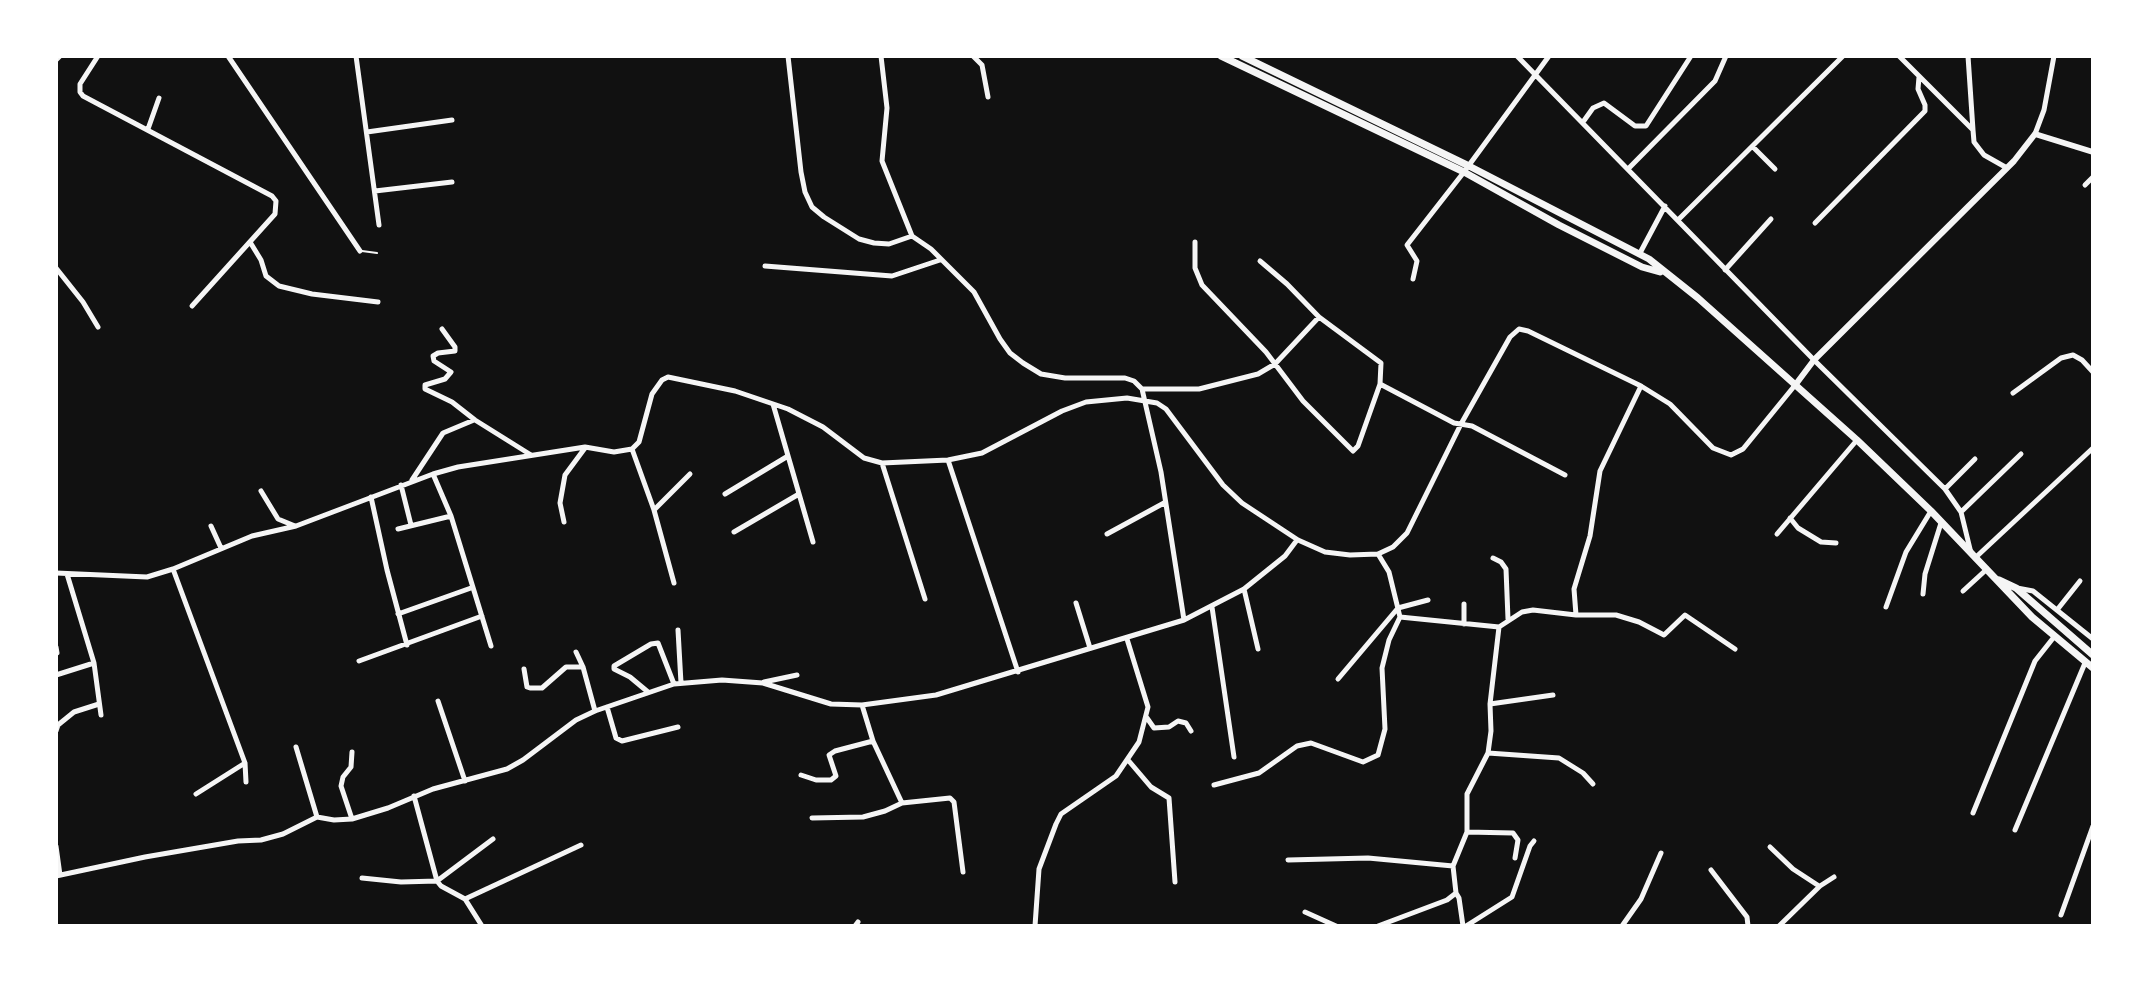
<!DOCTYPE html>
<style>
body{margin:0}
#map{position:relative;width:2149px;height:982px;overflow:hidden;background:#111;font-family:Raleway,sans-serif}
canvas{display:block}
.frame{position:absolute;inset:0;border:58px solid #fff;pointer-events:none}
</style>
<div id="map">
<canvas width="2149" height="982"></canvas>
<div class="frame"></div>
</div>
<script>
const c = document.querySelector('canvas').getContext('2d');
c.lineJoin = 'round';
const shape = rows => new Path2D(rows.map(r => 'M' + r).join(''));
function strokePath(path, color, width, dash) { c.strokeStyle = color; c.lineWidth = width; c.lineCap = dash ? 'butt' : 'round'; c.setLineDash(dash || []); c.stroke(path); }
const service = shape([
 [362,251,377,253]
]);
const minor = shape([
 [98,56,80,84,80,92,83,96,272,196,276,201,275,214,192,306],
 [228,56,360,251],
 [356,56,379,225],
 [788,56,801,172,805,192,812,207,824,217,859,239,874,243,889,244,912,236],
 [881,56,887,108,882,161,912,236,931,249,974,292,1000,339,1010,353,1023,363,1041,374,1065,378,1125,378,1134,381,1142,389,1199,389,1258,374,1275,364,1319,317],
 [973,56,982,65,988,97],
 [1517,56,1814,360,1945,489,1961,512,1971,553],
 [1899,56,1973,130,1974,142,1984,155,2007,168],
 [1968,56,1973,130],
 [56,60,60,56],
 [1583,122,1593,108,1604,103,1635,126,1646,126,1691,56],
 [148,129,159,98],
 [367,132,452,120],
 [2035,134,2044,110,2054,56],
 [1753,147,1775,169],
 [1628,169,1715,81,1726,56],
 [2085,185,2093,177],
 [375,191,452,182],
 [1678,220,1843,56],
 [1815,223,1925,111,1925,105,1918,89,1919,77],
 [250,242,261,260,266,276,279,286,312,294,378,302],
 [1195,242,1195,268,1202,285,1266,352,1303,401,1353,451,1358,446,1380,384,1381,363,1319,317,1287,284,1260,261],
 [1640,253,1665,206],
 [765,266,892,276,940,260],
 [56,268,83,302,98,327],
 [1725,270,1771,219],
 [1413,279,1417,261,1407,245,1464,172,1549,56],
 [442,329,455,347,455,351,438,353,433,356,434,361,451,372,445,379,425,385,425,389,452,402,475,420,531,455],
 [1380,384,1454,423,1472,426,1565,475],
 [1142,389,1161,472,1184,620],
 [2013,393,2061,358,2073,355,2082,360,2093,372],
 [773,404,813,542],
 [632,449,654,510,674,583],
 [948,460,1018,672],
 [882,463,925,599],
 [433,474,451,516,491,646],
 [412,480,443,433,474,420],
 [401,485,411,525],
 [1945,489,1975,459],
 [261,491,278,519,295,526],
 [725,494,788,456],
 [371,497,387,570,407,645],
 [654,510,690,474],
 [1961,512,2021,454],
 [1790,518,1798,528,1821,542,1836,543],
 [564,522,560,503,565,475,585,448],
 [211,526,221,548],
 [398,529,451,516],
 [734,532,799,494],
 [1107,534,1164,503],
 [1777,534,1857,440],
 [1493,558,1501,562,1506,569,1508,619],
 [1975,558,2093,448],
 [173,569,245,763,246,782],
 [56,573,147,577,173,569,252,536,296,526,433,474,458,467,585,447,614,452,632,449,639,442,652,394,662,380,668,377,735,391,788,409,823,427,864,458,882,463,948,460,982,453,1062,411,1086,402,1127,398,1157,403,1166,409,1223,485,1242,503,1298,540,1325,552,1350,555,1378,554,1393,547,1407,533,1461,424,1510,337,1519,329,1528,331,1641,386,1670,404,1713,448,1731,455,1743,449,1796,384],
 [67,574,94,663,101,715],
 [2017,588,2033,591,2093,639],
 [1244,589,1258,649],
 [1963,591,1987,569],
 [1923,594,1925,574,1941,523],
 [1076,603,1090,648],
 [1464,604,1464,624],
 [1212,607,1234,757],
 [1886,607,1906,552,1931,511],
 [2057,610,2080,581],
 [398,614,471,588],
 [1576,615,1574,589,1590,536,1600,471,1641,386],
 [1400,617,1499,627,1522,612,1533,610,1576,615,1616,615,1639,622,1664,635,1685,615,1735,649],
 [678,630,681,683],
 [56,647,57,653],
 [576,652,583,667,595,711],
 [359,661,482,616],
 [524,669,527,687,530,688,542,688,566,667,583,667],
 [56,675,94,663],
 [1338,679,1398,608,1428,600],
 [764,682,797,675],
 [648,692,630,677,614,669,614,666,651,644,658,643,674,684],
 [438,701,465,781],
 [1490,704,1553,695],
 [862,705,873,741,902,803],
 [607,707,616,738,622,741,678,727],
 [1147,718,1154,728,1169,727,1178,721,1186,723,1191,731],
 [56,731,58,725,74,712,99,704],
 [296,747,317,817],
 [1488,753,1559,758,1583,773,1593,784],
 [1128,760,1151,787,1169,798,1175,882],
 [801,775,816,780,831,780,836,776,829,755,835,751,873,741],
 [1214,785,1259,773,1297,746,1311,743,1363,762,1378,755,1385,729,1382,668,1389,640,1400,617,1389,572,1378,554],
 [196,794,245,763],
 [414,796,437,881,441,886,465,899,482,926],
 [1973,813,2035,661,2054,637],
 [812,818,863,817,885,811,902,803,950,798,954,802,963,872],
 [352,819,341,786,343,777,351,767,352,752],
 [2015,830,2085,663],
 [1467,832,1513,833,1518,840,1515,858],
 [56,846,60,875],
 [1770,847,1793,869,1819,886],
 [1288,860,1368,858,1453,866],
 [1711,870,1747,917,1748,926],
 [56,876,145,857,238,841,261,840,283,834,317,817,334,820,352,819,388,808,433,789,507,769,523,760,576,720,595,711,674,684,722,680,763,683,831,704,862,705,936,695,1184,620,1244,589,1285,556,1297,540],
 [362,878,401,882,437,881,493,839],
 [1456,893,1459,898,1463,926],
 [465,899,581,845],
 [1305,912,1336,926],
 [2061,915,2093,826],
 [855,926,858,922],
 [1035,926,1039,869,1056,824,1061,814,1116,776,1139,742,1148,707,1127,639],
 [1378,926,1447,900,1456,893,1453,866,1467,832,1467,794,1488,753,1491,731,1490,704,1499,627],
 [1466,926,1512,897,1530,846,1534,841],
 [1622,926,1641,899,1661,853],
 [1779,926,1820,886,1834,877]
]);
const tertiary = shape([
 [1796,384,1814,360,2014,161,2035,134,2093,152]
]);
const secondary = shape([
 [1221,56,1464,172,1559,225,1642,267,1660,272],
 [1242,56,1469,166,1649,259,1698,298,1857,440,1931,511,2032,617,2093,668],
 [1999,580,2016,588,2093,655]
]);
strokePath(service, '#f5f5f5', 2);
strokePath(minor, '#f5f5f5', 5);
strokePath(tertiary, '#f5f5f5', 6);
strokePath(secondary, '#f5f5f5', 7);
</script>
